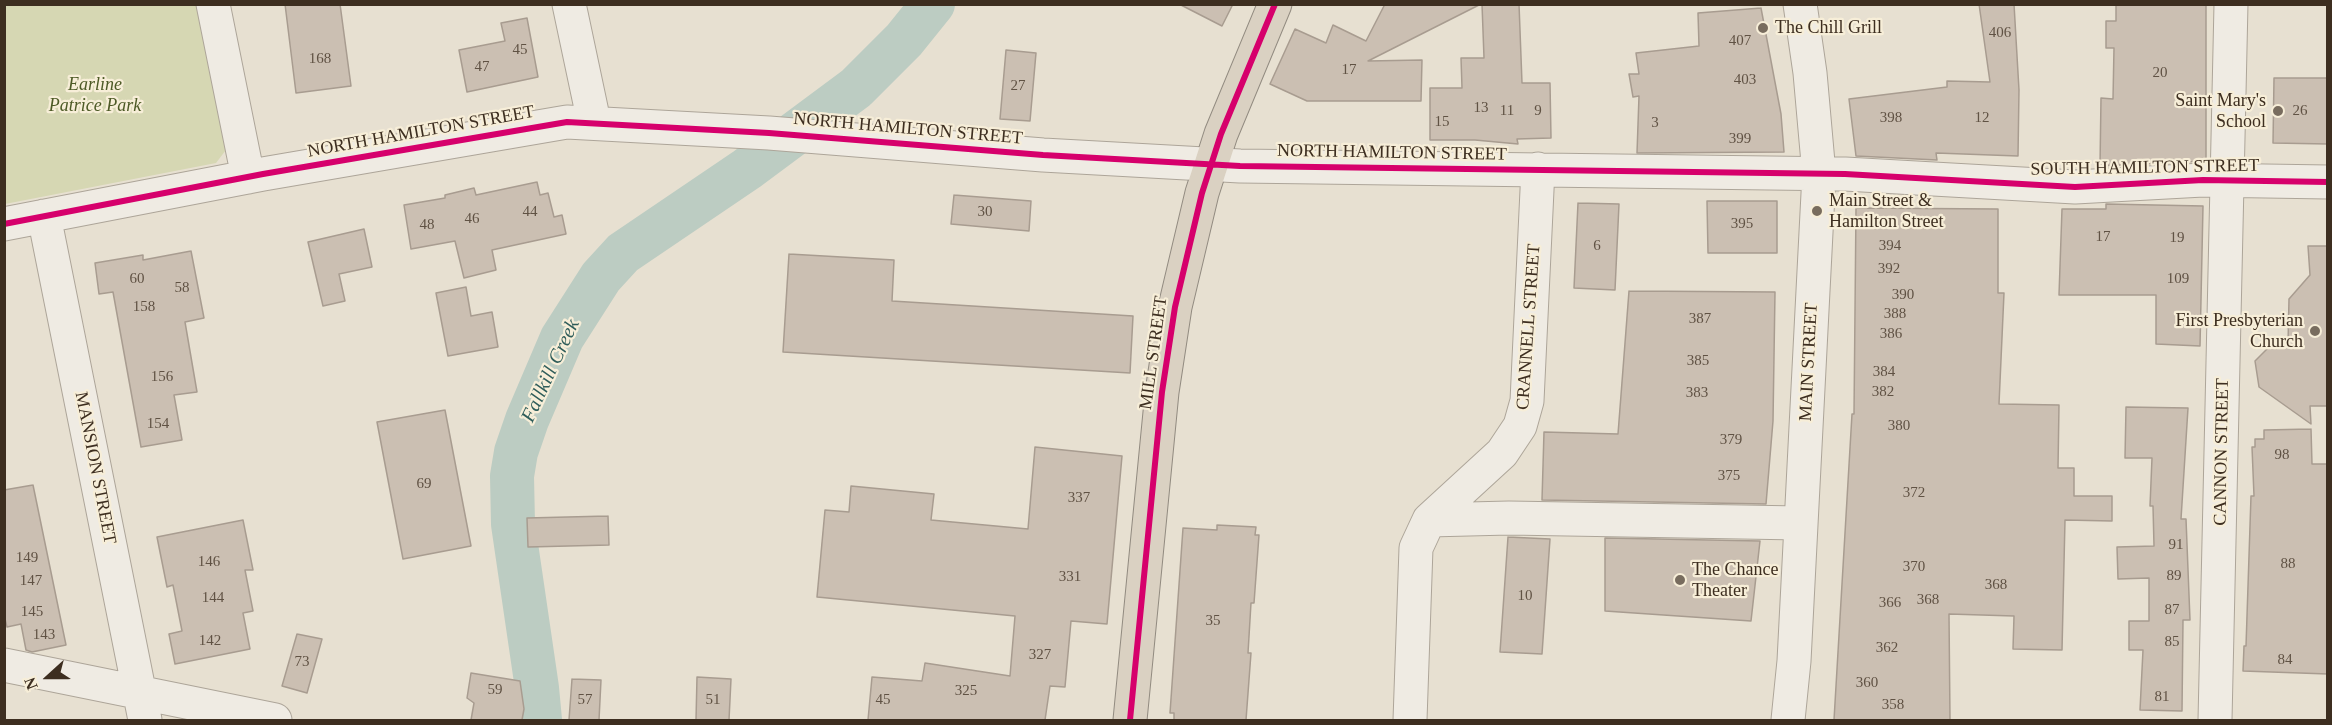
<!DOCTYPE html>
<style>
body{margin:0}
#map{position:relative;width:2332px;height:725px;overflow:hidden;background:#e7e0d1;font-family:"Times New Roman",serif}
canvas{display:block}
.frame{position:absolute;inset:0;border:6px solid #3d2e20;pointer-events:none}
.north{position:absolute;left:18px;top:647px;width:60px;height:60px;-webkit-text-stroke:4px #f7eed8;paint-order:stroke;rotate:249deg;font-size:16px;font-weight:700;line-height:24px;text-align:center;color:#3d2e20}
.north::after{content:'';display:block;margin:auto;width:21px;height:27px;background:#3d2e20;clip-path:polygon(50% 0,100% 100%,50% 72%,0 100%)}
</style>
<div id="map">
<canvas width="2332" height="725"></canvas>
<div class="frame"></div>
<div class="north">N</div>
</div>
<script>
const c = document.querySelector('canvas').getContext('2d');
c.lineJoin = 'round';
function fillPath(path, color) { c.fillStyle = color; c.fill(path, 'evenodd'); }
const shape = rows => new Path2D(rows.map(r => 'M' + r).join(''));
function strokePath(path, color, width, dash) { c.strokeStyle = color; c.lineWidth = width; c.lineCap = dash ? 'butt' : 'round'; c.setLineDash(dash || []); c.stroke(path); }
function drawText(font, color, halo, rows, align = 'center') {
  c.font = font + ' "Times New Roman",serif'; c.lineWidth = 4.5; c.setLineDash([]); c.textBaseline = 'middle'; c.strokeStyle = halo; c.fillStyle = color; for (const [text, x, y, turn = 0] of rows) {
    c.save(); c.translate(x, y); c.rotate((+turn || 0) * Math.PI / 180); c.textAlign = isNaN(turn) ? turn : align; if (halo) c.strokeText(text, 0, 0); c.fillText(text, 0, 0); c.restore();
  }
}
const green = shape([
 [5,5,200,5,229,146,216,163,5,204]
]);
const river = shape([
 [540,720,537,688,513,524,512,476,516,452,527,420,562,338,601,277,623,253,747,169,856,88,904,40,933,4]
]);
const building = shape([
 [285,4,340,4,351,86,296,93,285,4],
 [1179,4,1233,4,1222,26,1179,4],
 [1385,4,1481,4,1368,61,1422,60,1421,101,1307,101,1270,84,1295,29,1326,43,1333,25,1366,41,1385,4],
 [1482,4,1519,4,1522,83,1550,83,1551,138,1517,139,1518,144,1475,140,1430,140,1430,88,1462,88,1461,58,1484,58,1482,4],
 [1979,4,2014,4,2019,90,2018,156,1936,153,1937,160,1856,156,1849,99,1947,87,1947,81,1990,82,1979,4],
 [2116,4,2206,4,2206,161,2100,166,2101,98,2113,99,2114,48,2106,48,2106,21,2116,21,2116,4],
 [1761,8,1781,114,1784,152,1637,153,1639,96,1633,97,1629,74,1639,74,1636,53,1699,46,1698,13,1761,8],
 [527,18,538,77,467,92,459,50,505,41,501,23,527,18],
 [1006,50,1036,53,1030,121,1000,119,1006,50],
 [2274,78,2328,78,2328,144,2273,143,2274,78],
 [537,182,540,195,548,193,554,217,562,215,566,234,492,250,496,270,464,278,455,241,411,249,404,205,445,198,445,195,474,188,476,195,537,182],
 [954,195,1031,201,1029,231,951,224,954,195],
 [1707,201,1777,201,1777,253,1708,253,1707,201],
 [1578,203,1619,204,1615,290,1574,288,1578,203],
 [2106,204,2203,206,2200,346,2156,344,2156,295,2059,295,2062,209,2106,209,2106,204],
 [1856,208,1998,209,1998,293,2004,293,1999,404,2059,405,2058,468,2074,468,2074,496,2112,496,2112,521,2065,520,2062,650,2013,649,2014,616,1949,614,1950,720,1834,720,1852,414,1854,414,1856,208],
 [364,229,372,267,339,274,345,301,323,306,308,242,364,229],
 [2308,246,2328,246,2328,406,2310,406,2311,424,2259,387,2255,361,2272,344,2288,344,2289,299,2310,275,2308,246],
 [191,251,204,318,185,322,197,392,174,395,182,440,141,447,113,292,99,294,95,263,143,255,143,260,191,251],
 [789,254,894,260,892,301,1133,316,1130,373,783,352,789,254],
 [466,287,471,316,492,312,498,347,448,356,436,293,466,287],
 [1629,291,1775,292,1773,421,1766,504,1542,500,1544,432,1618,434,1629,291],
 [2126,407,2188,408,2181,519,2186,519,2190,620,2183,620,2182,711,2140,710,2143,650,2129,650,2129,621,2149,621,2149,578,2118,579,2117,547,2154,546,2153,506,2150,506,2152,458,2125,458,2126,407],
 [445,410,471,546,403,559,377,422,445,410],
 [2311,429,2312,464,2328,464,2328,674,2243,671,2244,646,2246,646,2251,496,2254,496,2252,447,2255,447,2255,439,2264,439,2264,430,2311,429],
 [1035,447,1122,456,1107,624,1071,621,1065,687,1050,686,1045,720,868,720,872,677,922,681,925,663,1010,676,1015,616,817,597,825,510,849,512,851,486,934,494,931,520,1028,529,1035,447],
 [33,485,66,645,32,652,26,650,21,624,7,627,4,615,4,490,33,485],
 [608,516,609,545,528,547,527,518,608,516],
 [243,520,253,570,245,570,253,611,243,613,250,649,175,664,169,634,182,631,173,585,167,587,157,537,243,520],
 [1217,525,1256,527,1255,535,1259,535,1254,603,1251,603,1248,653,1251,653,1246,720,1174,720,1174,713,1170,713,1183,528,1217,530,1217,525],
 [1508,537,1550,539,1542,654,1500,652,1508,537],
 [1605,538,1760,541,1751,621,1605,611,1605,538],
 [297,634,322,639,307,693,282,686,297,634],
 [471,673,520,681,524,709,522,720,471,720,474,703,467,698,471,673],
 [697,677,731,679,729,720,696,720,697,677],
 [572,679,601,680,599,720,569,720,572,679]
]);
const minor = shape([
 [213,4,248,177],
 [569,4,594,122],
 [44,216,145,720],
 [4,224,263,174,567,122,769,133,1043,155,1240,166,1845,174,2075,187,2203,180,2328,182],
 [1429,520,1509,518,1800,523],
 [4,665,275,720],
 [1410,720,1416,548,1429,520,1502,453,1520,426,1527,401,1538,169],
 [1788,720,1794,661,1819,174,1810,73,1800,4],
 [2215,720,2231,4]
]);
const highway = shape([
 [1130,720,1162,392,1175,307,1202,193,1221,134,1275,4]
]);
const cycleway = shape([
 [4,224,263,174,567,122,769,133,1043,155,1240,166,1845,174,2075,187,2203,180,2328,182],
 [1130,720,1162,392,1175,307,1202,193,1221,134,1275,4]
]);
const markers = [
 [1763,28,6,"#786c5e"],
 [2278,111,6,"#786c5e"],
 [1817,211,6,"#786c5e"],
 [2315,331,6,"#786c5e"],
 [1680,580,6,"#786c5e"]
];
const numberNames = [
 ["406",2000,33],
 ["407",1740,41],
 ["45",520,50],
 ["168",320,59],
 ["47",482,67],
 ["17",1349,70],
 ["20",2160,73],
 ["403",1745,80],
 ["27",1018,86],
 ["13",1481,108],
 ["11",1507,111],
 ["9",1538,111],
 ["26",2300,111],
 ["398",1891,118],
 ["12",1982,118],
 ["15",1442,122],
 ["3",1655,123],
 ["399",1740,139],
 ["44",530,212],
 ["30",985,212],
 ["46",472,219],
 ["395",1742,224],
 ["48",427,225],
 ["17",2103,237],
 ["19",2177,238],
 ["6",1597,246],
 ["394",1890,246],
 ["392",1889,269],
 ["60",137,279],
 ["109",2178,279],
 ["58",182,288],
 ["390",1903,295],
 ["158",144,307],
 ["388",1895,314],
 ["387",1700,319],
 ["386",1891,334],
 ["385",1698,361],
 ["384",1884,372],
 ["156",162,377],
 ["382",1883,392],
 ["383",1697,393],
 ["154",158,424],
 ["380",1899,426],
 ["379",1731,440],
 ["98",2282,455],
 ["375",1729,476],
 ["69",424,484],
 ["372",1914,493],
 ["337",1079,498],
 ["91",2176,545],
 ["149",27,558],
 ["146",209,562],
 ["88",2288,564],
 ["370",1914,567],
 ["89",2174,576],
 ["331",1070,577],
 ["147",31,581],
 ["368",1996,585],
 ["10",1525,596],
 ["144",213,598],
 ["368",1928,600],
 ["366",1890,603],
 ["87",2172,610],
 ["145",32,612],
 ["35",1213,621],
 ["143",44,635],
 ["142",210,641],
 ["85",2172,642],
 ["362",1887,648],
 ["327",1040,655],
 ["84",2285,660],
 ["73",302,662],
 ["360",1867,683],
 ["59",495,690],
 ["325",966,691],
 ["81",2162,697],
 ["57",585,700],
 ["51",713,700],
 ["45",883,700],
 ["358",1893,705]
];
const poiNames = [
 ["The Chill Grill",1775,28],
 ["Saint Mary's",2266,101,"right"],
 ["School",2266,122,"right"],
 ["Main Street &",1829,201],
 ["Hamilton Street",1829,222],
 ["First Presbyterian",2303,321,"right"],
 ["Church",2303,342,"right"],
 ["The Chance",1692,570],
 ["Theater",1692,591]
];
const parkNames = [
 ["Earline",95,85],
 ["Patrice Park",95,106]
];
const streetNames = [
 ["NORTH HAMILTON STREET",908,129,5],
 ["NORTH HAMILTON STREET",421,132,-10],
 ["NORTH HAMILTON STREET",1392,153,1],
 ["SOUTH HAMILTON STREET",2145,168,-1],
 ["CRANNELL STREET",1529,327,-86],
 ["MILL STREET",1154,353,-82],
 ["MAIN STREET",1809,362,-87],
 ["CANNON STREET",2222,452,-89],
 ["MANSION STREET",95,468,79]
];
const waterNames = [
 ["Fallkill Creek",551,371,-65]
];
fillPath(green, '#d6d7b3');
strokePath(river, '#bcccc2', 44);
fillPath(building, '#cbbfb2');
strokePath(building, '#a89c90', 1.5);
strokePath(minor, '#ada599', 35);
strokePath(highway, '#928b80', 35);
strokePath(minor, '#efebe3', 33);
strokePath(highway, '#dad1c2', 33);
strokePath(cycleway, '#d6006c', 6);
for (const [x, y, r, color] of markers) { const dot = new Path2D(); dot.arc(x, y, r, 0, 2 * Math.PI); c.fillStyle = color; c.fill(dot); strokePath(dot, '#f7eed8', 2); }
drawText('15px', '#605244', null, numberNames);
drawText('18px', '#3d2e20', '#f7eed8', poiNames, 'left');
drawText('italic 18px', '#4d5a26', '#f7eed8', parkNames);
drawText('18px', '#3d2e20', '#f7eed8', streetNames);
drawText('italic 20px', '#2f5d5a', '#f7eed8', waterNames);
</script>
